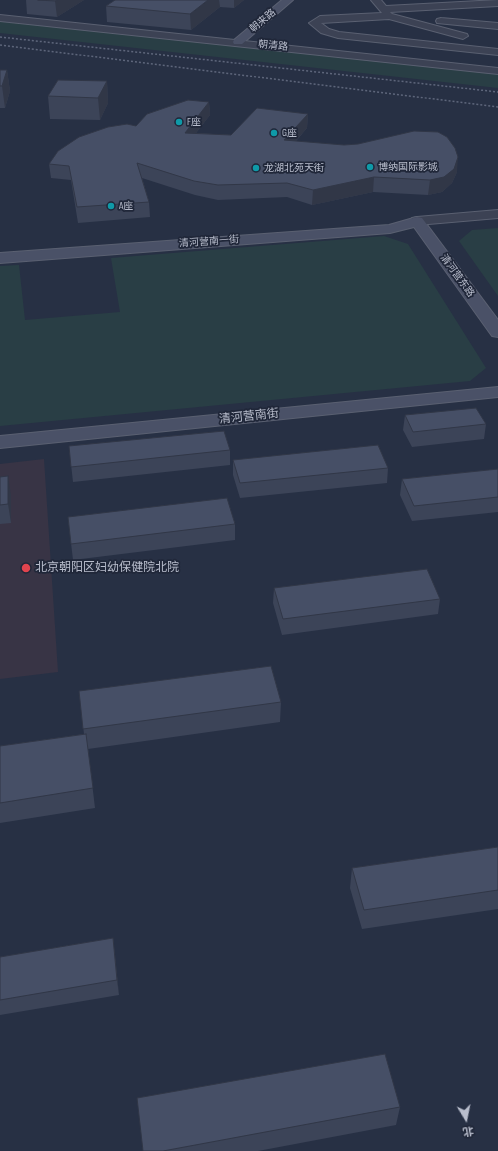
<!DOCTYPE html>
<meta charset="utf-8">
<style>
body{margin:0}
#map{position:relative;width:498px;height:1151px;overflow:hidden;background:#273044;font-family:"Sofia Sans Condensed","Noto Sans SC",sans-serif}
canvas{display:block}
.north{position:absolute;left:446px;top:1099px;width:40px;height:40px;-webkit-text-stroke:3px #202739;paint-order:stroke;rotate:170deg;font-size:11px;font-weight:700;line-height:16px;text-align:center;color:#b9becd}
.north::after{content:'';display:block;margin:auto;width:14px;height:18px;background:#b9becd;clip-path:polygon(50% 0,100% 100%,50% 72%,0 100%)}
</style>
<div id="map">
<canvas width="498" height="1151"></canvas>
<div class="north">北</div>
</div>
<script>
const c = document.querySelector('canvas').getContext('2d');
c.lineJoin = 'round';
function fillPath(path, color) { c.fillStyle = color; c.fill(path, 'evenodd'); }
const shape = rows => new Path2D(rows.map(r => 'M' + r).join(''));
function strokePath(path, color, width, dash) { c.strokeStyle = color; c.lineWidth = width; c.lineCap = dash ? 'butt' : 'round'; c.setLineDash(dash || []); c.stroke(path); }
function drawText(font, color, halo, rows, align = 'center') {
  c.font = font + ' "Sofia Sans Condensed","Noto Sans SC",sans-serif'; c.lineWidth = 3.5; c.setLineDash([]); c.textBaseline = 'middle'; c.strokeStyle = halo; c.fillStyle = color; for (const [text, x, y, turn = 0] of rows) {
    c.save(); c.translate(x, y); c.rotate((+turn || 0) * Math.PI / 180); c.textAlign = isNaN(turn) ? turn : align; if (halo) c.strokeText(text, 0, 0); c.fillText(text, 0, 0); c.restore();
  }
}
const medical = shape([
 [44,459,58,672,0,679,0,464]
]);
const green = shape([
 [0,20,498,73,498,88,0,33],
 [498,228,498,296,459,241,472,230],
 [384,236,408,244,486,368,470,381,0,426,0,266,19,265,25,320,120,312,111,258]
]);
const street = shape([
 [371,0,381,0,386,6,498,0,498,6,390,12,392,14,467,34,468,36,463,39,389,19,321,23,329,29,339,32,498,49,498,55,338,38,321,33,309,23,320,16,382,13,371,0],
 [0,15,498,68,498,74,0,21,0,15],
 [441,18,498,23,498,29,437,23,436,21,437,19,441,18],
 [498,210,498,218,417,225,412,224,410,221,412,218,417,217,498,210]
]);
const secondary = shape([
 [282,0,293,0,242,44,234,44,233,42,234,40,282,0],
 [417,217,422,218,498,320,498,337,492,336,414,227,390,233,0,263,0,253,389,225,417,217],
 [498,387,498,397,0,448,0,436,498,387]
]);
const rail = shape([
 [0,37,498,92],
 [0,45,498,107]
]);
const wall = shape([
 [26,0,84,0,57,17,27,14],
 [115,0,244,0,234,8,220,7,191,30,107,22,106,6],
 [0,70,7,70,10,91,5,108,0,108],
 [107,81,108,103,100,120,50,119,48,96],
 [209,102,210,115,196,133,231,135,308,114,307,128,296,141,457,172,452,183,442,192,428,195,373,192,312,205,287,197,218,200,195,195,142,178,149,202,150,217,78,223,71,180,51,178,49,164,136,126],
 [405,415,486,424,484,439,412,447,403,430],
 [69,446,230,450,230,465,73,482],
 [233,460,388,468,387,483,240,498,233,475],
 [498,469,498,512,412,521,400,495,402,479],
 [0,477,11,495,11,523,0,524],
 [68,517,235,524,235,540,73,560],
 [274,588,440,599,438,614,282,635,273,603],
 [79,691,281,702,280,722,88,749,95,808,0,823,0,746,84,734],
 [498,847,498,909,362,929,350,888,352,868],
 [113,938,119,995,0,1015,0,957],
 [400,1107,396,1125,258,1151,143,1151]
]);
const shadedWall = shape([
 [58,0,84,0,57,17,55,1],
 [208,0,219,0,220,7,191,30,190,14],
 [234,0,244,0,234,8],
 [7,70,10,91,5,108,2,86],
 [107,81,108,103,100,120,98,98],
 [209,102,210,115,185,147,185,133],
 [308,114,307,128,284,154,284,140],
 [458,157,457,172,452,183,442,192,428,195,430,180],
 [374,177,373,192,312,205,313,190],
 [8,476,11,495,11,523,8,504],
 [113,938,115,954,119,995,117,980]
]);
const building = shape([
 [38,0,58,0,55,1,38,0],
 [115,0,208,0,190,14,106,6,115,0],
 [0,70,7,70,2,86,0,86,0,70],
 [58,80,107,81,98,98,48,96,58,80],
 [188,100,209,102,185,133,231,135,257,108,308,114,284,140,344,145,358,144,414,131,438,132,447,137,455,148,458,157,454,169,444,177,430,180,374,177,313,190,287,183,218,185,194,181,137,163,149,202,77,207,69,166,49,164,58,151,79,137,108,127,127,124,136,126,147,114,188,100],
 [476,408,486,424,413,432,405,415,476,408],
 [224,431,230,450,71,467,69,446,224,431],
 [378,445,388,468,240,483,233,460,378,445],
 [498,469,498,497,414,506,402,479,498,469],
 [8,476,8,504,0,505,0,477,8,476],
 [227,498,235,524,71,544,68,517,227,498],
 [427,569,440,599,283,619,274,588,427,569],
 [271,666,281,702,83,729,79,691,271,666],
 [86,734,93,788,0,803,0,746,86,734],
 [498,847,498,890,364,910,352,868,498,847],
 [113,938,117,980,0,1000,0,957,113,938],
 [385,1054,400,1107,163,1151,143,1151,137,1098,385,1054]
]);
const markers = [
 [179,122,4,"#0f9aa8"],
 [274,133,4,"#0f9aa8"],
 [370,167,4,"#0f9aa8"],
 [256,168,4,"#0f9aa8"],
 [111,206,4,"#0f9aa8"],
 [26,568,5,"#e0444e"]
];
const farStreetnames = [
 ["朝来路",263,21,-40],
 ["朝清路",273,46,6],
 ["清河营南一街",209,242,-4],
 ["清河营东路",457,276,54]
];
const farPoinames = [
 ["F座",187,122],
 ["G座",282,133],
 ["博纳国际影城",378,167],
 ["龙湖北苑天街",264,168],
 ["A座",119,206]
];
const streetNames = [
 ["清河营南街",249,417,-6]
];
const poiNames = [
 ["北京朝阳区妇幼保健院北院",35,568]
];
fillPath(medical, '#383445');
fillPath(green, '#293e45');
strokePath(street, '#5a6071', 2);
strokePath(secondary, '#5a6071', 2);
fillPath(street, '#3c4254');
fillPath(secondary, '#4a5167');
strokePath(rail, '#5e667b', 1.5, [2, 2]);
fillPath(wall, '#3c4458');
fillPath(shadedWall, '#313747');
fillPath(building, '#464f66');
strokePath(building, '#313747', 1);
for (const [x, y, r, color] of markers) { const dot = new Path2D(); dot.arc(x, y, r, 0, 2 * Math.PI); c.fillStyle = color; c.fill(dot); strokePath(dot, '#202739', 1.5); }
drawText('10px', '#b9becd', '#202739', farStreetnames);
drawText('10px', '#b9becd', '#202739', farPoinames, 'left');
drawText('12px', '#b9becd', '#202739', streetNames);
drawText('12px', '#b9becd', '#202739', poiNames, 'left');
</script>
